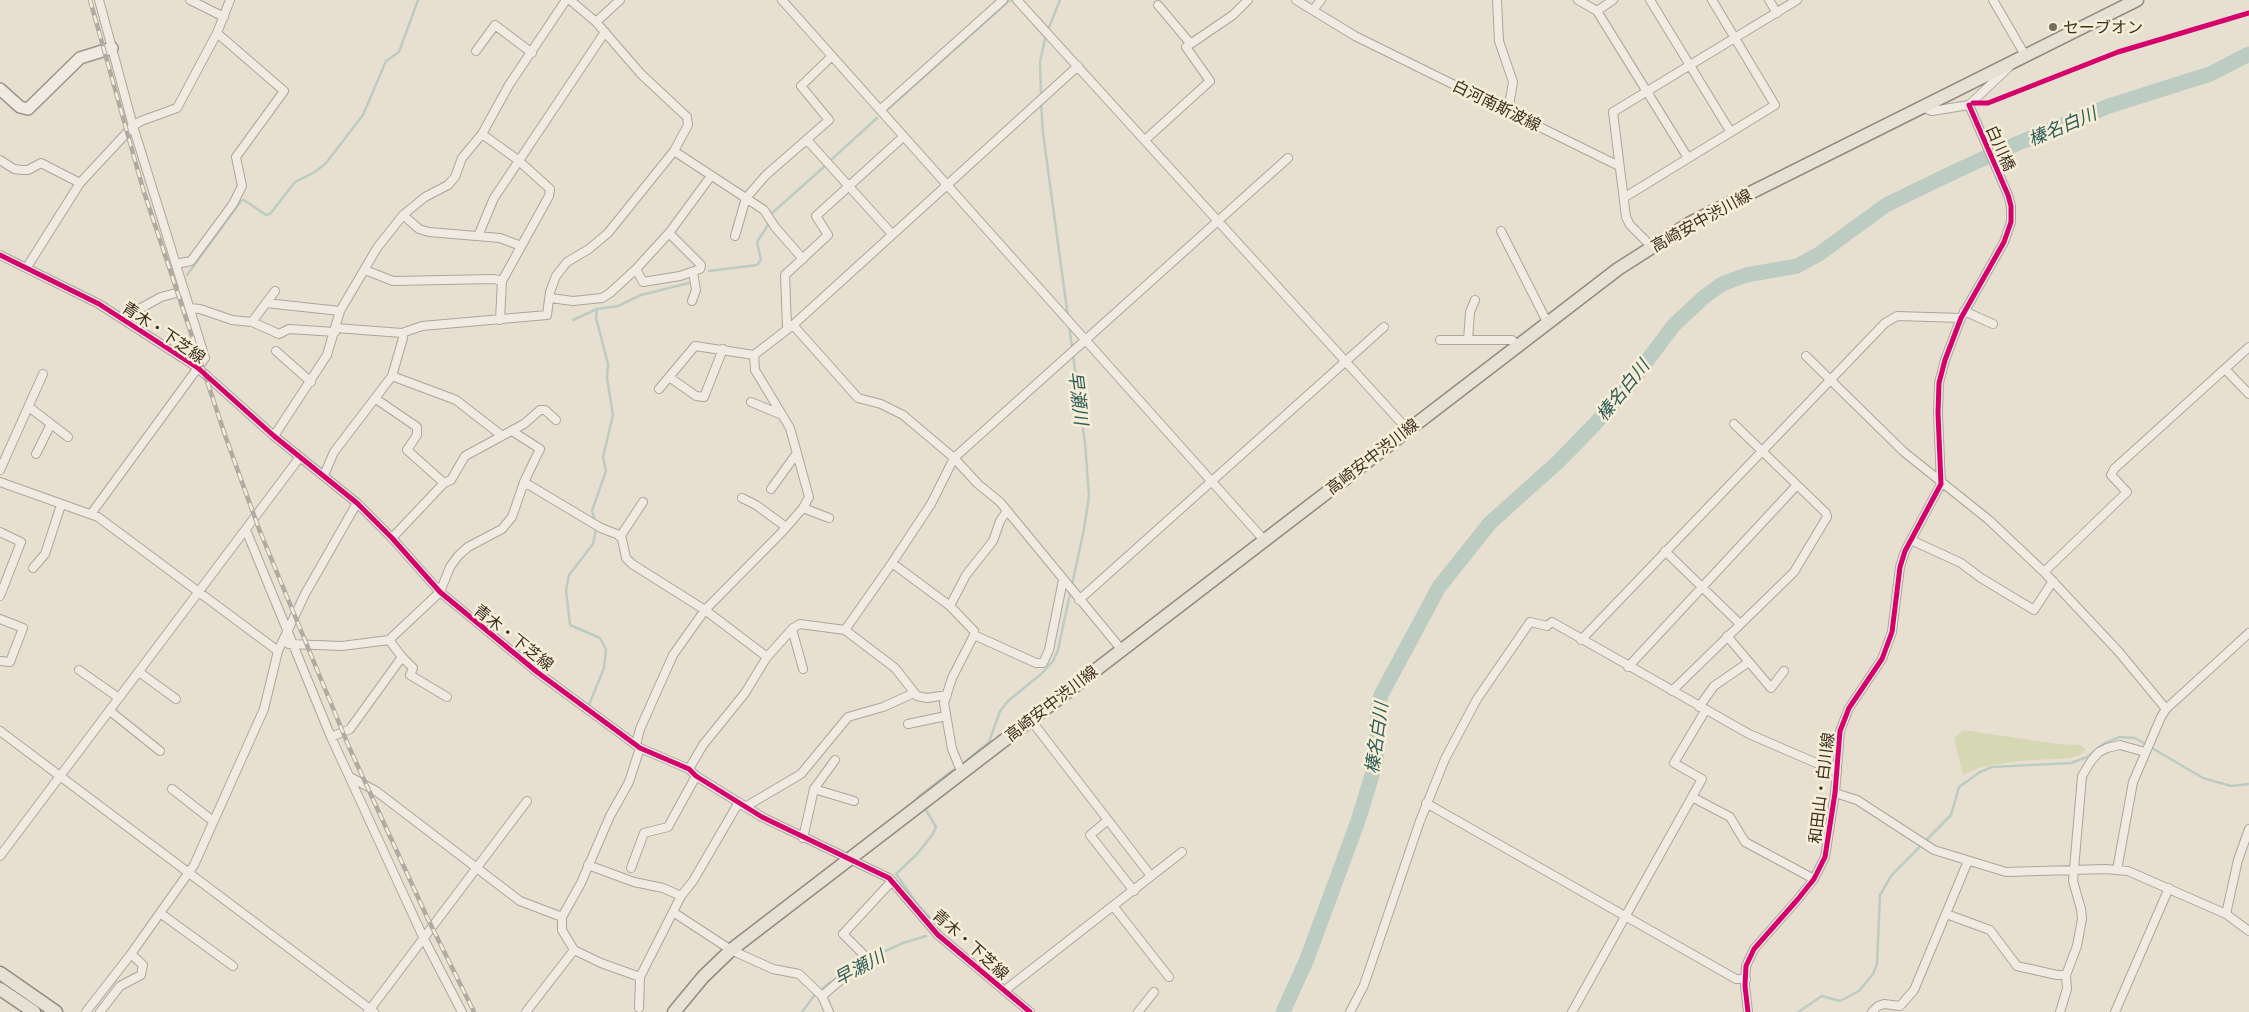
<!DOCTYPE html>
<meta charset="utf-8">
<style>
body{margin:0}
canvas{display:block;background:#e7e0d1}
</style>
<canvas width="2249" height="1012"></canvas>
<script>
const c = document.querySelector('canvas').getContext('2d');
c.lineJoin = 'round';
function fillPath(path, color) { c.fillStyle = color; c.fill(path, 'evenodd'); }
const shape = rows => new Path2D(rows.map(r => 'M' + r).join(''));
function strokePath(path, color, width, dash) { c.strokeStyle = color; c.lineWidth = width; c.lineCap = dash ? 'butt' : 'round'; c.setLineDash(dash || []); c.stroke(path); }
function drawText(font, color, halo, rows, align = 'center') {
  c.font = font + ' Georgia,"Noto Sans JP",serif'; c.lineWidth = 5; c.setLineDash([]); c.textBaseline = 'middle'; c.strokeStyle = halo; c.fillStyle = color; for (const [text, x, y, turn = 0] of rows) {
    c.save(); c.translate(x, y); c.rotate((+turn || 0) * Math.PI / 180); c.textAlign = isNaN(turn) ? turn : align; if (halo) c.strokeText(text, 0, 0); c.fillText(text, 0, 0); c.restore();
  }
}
const green = shape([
 [1963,730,2058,744,2081,745,2086,750,2080,755,2070,758,2019,761,1981,767,1963,775,1954,738]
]);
const stream = shape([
 [1012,0,1045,37],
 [1048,30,1060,0],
 [1041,96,1040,62,1046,35],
 [1041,102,1043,133,1068,317],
 [888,109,1010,0],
 [831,160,877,118],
 [771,214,825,166],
 [709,271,757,265,761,260,757,242,768,225],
 [187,275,241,201,244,200,266,215,270,214,295,182,315,172,326,163,363,115,386,61,399,52,418,0],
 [573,320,597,309,618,306,641,295,693,282],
 [595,521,592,511,606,471,603,457,613,415,607,378,608,364,596,318,597,309],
 [589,705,604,668,606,649,600,638,570,625,566,590,569,575,593,544,596,529],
 [965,762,989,742,1000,711,1008,701,1041,674,1053,661,1058,650,1084,529,1089,496,1085,443,1069,325],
 [917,800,918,797,953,770],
 [926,810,936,827,933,834,917,854,896,874,918,905,939,927],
 [868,959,903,943,926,936],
 [802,1012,816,993,846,971],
 [1798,1012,1822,996,1840,1001,1859,991,1873,974,1877,964,1880,895,1891,876,1951,815,1959,787,1980,772,1992,767,2071,763,2087,757,2105,743,2120,737,2135,738,2203,778,2231,786,2249,784]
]);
const river = shape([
 [1283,1012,1307,959,1358,821,1376,762,1378,708,1381,695,1439,587,1490,523,1558,462,1594,425,1625,390,1674,325,1704,297,1722,284,1746,275,1797,266,1819,254,1886,205,1952,173,2004,149,2109,106,2210,74,2249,54]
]);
const street = shape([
 [190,0,224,17],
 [782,0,1264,540],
 [1017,0,1407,429],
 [1296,0,1355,36,1619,166],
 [1497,0,1499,41,1513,82,1508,111],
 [1578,0,1597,11],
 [1613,0,1597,11,1688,158],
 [1650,0,1730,131],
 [1769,0,1777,13],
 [1993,0,2025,55],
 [1158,5,1190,43],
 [1313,10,1321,0],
 [596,22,620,0],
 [476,51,495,25,532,53],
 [1922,107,1932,111,1969,105,2010,66],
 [880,110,1003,0],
 [482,134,518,160,550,189,549,196,502,281,500,320],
 [807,140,892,234],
 [1145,140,1210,81,1186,47,1233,15,1248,0],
 [674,151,764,210,775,227,803,259],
 [0,160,14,169,22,170,28,170,41,163,80,183],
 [1625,197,1775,105,1712,0],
 [403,215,419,229,429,232,500,238,521,246],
 [1501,231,1547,322],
 [478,236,494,198,605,32],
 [735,236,746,198,766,175,829,120,801,86,832,56],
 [1651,246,1630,225,1626,217,1613,112,1797,0],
 [0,255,99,304,198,368,274,436,357,503,392,538,440,592,537,672,640,748,689,769,696,776,762,817,889,878,938,935,1030,1012],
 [176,264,191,261,233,204,242,186,236,157,284,91,217,33],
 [27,267,80,183,133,126,141,121,177,108,217,33,230,0],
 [636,269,643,282,680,276,700,269,701,265,669,233],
 [365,270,393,281,494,279,502,281],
 [550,298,573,301,602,298,610,293,636,269,669,233,711,176],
 [692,301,696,290,693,272],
 [266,303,340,311],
 [190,308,200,309,232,320,252,322,279,334,289,329,335,332],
 [1964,311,1993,324],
 [123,318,161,297,184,291],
 [252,322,275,291],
 [793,325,858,398,881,404,903,415,954,458,978,484,1000,502,1121,649],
 [787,327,785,275,828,235,816,216,903,137],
 [336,328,402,333,422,326,547,315,550,292,556,276,567,262,589,249,608,233,674,151,688,125,687,117,641,74,596,22,570,0],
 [1440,340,1512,340,1517,345],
 [1468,340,1470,312,1475,300],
 [276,351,311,382],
 [1806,356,1904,452,1989,520,2044,572,2119,652,2166,709],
 [2225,369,2249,394],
 [392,376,456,400,501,435],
 [669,377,696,396,704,397,723,349],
 [659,389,695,346,754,355],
 [376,399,417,427,417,435,407,450,444,483],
 [751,402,782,415],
 [29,407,68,437],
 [274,436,327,355,340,311,377,248,403,215,425,197,448,185,455,177,462,158,482,134,509,85,566,0],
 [36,454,51,424],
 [0,470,43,374],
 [324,475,334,452,392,376,403,338,402,333],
 [0,482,98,517,278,651],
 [524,482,601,528,619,535,622,539,626,558,632,564,705,610,767,657],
 [771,489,797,453],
 [742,498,756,505,786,527],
 [803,508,829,518],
 [91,514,205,358,133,126,99,0],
 [246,530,331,737,424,939,462,1012],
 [0,532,21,542,0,596],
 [620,537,643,502],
 [392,538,444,483,451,480,465,456,524,424,540,410,545,410,556,420],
 [1911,540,1961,563,1981,578,2034,610,2053,581],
 [1665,551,1740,624],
 [892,563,950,606,974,631,974,635,952,678,944,703,952,749,962,773],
 [33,568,45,554,61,505],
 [2044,572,2127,492,2111,475,2114,469,2249,347],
 [1079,600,1384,327],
 [950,606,966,575,993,541,1000,521,1007,511],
 [0,619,23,628,10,662,0,661],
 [792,629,803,669],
 [845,630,892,563,931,504,954,458,1288,158],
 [974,635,1036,663,1043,663,1049,650,1063,580],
 [1727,636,1771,688,1784,671],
 [1581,640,1885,323,1897,316,1961,318],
 [289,644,342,646,389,640,440,592,450,567,458,556,468,547,502,529,512,517,524,482,540,449,512,431],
 [402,657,413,668,410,675,447,697],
 [1628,667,1797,485],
 [79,670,119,698],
 [139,672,176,699],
 [1672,691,1794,572,1827,517,1826,513,1734,424],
 [1699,707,1714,686,1749,662],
 [110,711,160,751],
 [1030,719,1151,876],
 [908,724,946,716],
 [0,731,374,1012],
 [331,737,350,729,402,657,389,640],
 [636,745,640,729,673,655,690,631,705,610,783,531,803,508,809,497,790,428,755,370,754,355,793,325,1078,66],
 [689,769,703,745,745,693,767,657,793,628,800,624,845,630,895,668,917,696,927,698,947,695],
 [350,777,376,791,520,901,562,917],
 [172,789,213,821],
 [814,789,835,760],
 [1835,793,1857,800,1934,850,2006,872,2105,869,2128,871,2226,914,2249,931],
 [1692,797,1730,817,1745,842,1814,879],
 [1426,803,1736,979,1746,979],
 [745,807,801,774,848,717,883,707,914,693],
 [1108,820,1090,835,1134,891],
 [803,838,814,789,854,801],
 [0,856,300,457],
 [588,865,634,882,663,888,681,896],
 [631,868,644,833,668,827,696,776],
 [2117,870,2133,782,2161,717,2166,709,2249,633],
 [1114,907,1169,977],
 [673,912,731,950,773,969,799,974,822,996,829,1012],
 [160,913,233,966],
 [1946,914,1990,930,2017,966,2057,975,2066,975],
 [2226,914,2238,860,2249,829],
 [574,950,601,963,640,977],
 [1004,991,1182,852],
 [822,996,850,972,854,965,866,957,843,934,892,881],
 [639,1008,640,977,681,896,693,881,739,802],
 [86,1012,131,954,194,865,264,709,278,651,305,594,357,503],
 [100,1012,120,986,141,975,143,965,131,954],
 [368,1012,527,801],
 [526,1012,574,950,562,930,562,917,581,883,610,816,629,782,640,748],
 [1138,1012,1154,992],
 [1350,1012,1364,985,1420,821,1445,759,1477,699,1530,622,1547,626,1552,622,1749,734,1837,772],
 [1572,1012,1702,779,1674,763,1705,711],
 [1748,1012,1745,986,1746,966,1754,949,1798,899,1814,879,1825,857,1835,793,1840,731,1849,708,1882,659,1892,632,1900,567,1905,551,1941,484,1938,413,1939,383,1945,360,1961,318,2004,242,2011,222,2011,206,2008,195,1969,105],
 [1872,1012,1878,1006,1884,1004,1900,1006,1914,990,1968,861],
 [2060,1012,2067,989,2066,975,2077,946,2082,919,2081,909,2073,881,2082,776,2091,761,2099,752,2107,748,2120,745,2145,752],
 [2115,1012,2169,888]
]);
const secondary = shape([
 [0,89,20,107,28,109,80,58,112,48]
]);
const primary = shape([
 [0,973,56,1012],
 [0,989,34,1012],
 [674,1012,703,977,731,950,1618,269,1690,223,2137,0]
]);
const rail = shape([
 [90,0,143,189,226,438,259,529,349,747,427,917,474,1012]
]);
const cycleway = shape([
 [1973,103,1988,103,2118,52,2249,13],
 [0,255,99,304,198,368,274,436,357,503,392,538,440,592,537,672,640,748,689,769,696,776,762,817,889,878,938,935,1030,1012],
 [1748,1012,1745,986,1746,966,1754,949,1798,899,1814,879,1825,857,1835,793,1840,731,1849,708,1882,659,1892,632,1900,567,1905,551,1941,484,1938,413,1939,383,1945,360,1961,318,2004,242,2011,222,2011,206,2008,195,1969,105]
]);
const markers = [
 [2053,27,5,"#786c5e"]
];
const poiNames = [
 ["セーブオン",2063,27]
];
const streetNames = [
 ["白河南斯波線",1497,105,26],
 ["白川橋",2001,148,66],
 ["高崎安中渋川線",1701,220,-29],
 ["青木・下芝線",164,332,34],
 ["高崎安中渋川線",1372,456,-38],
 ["青木・下芝線",514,637,38],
 ["高崎安中渋川線",1051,703,-38],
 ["和田山・白川線",1821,788,-83],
 ["青木・下芝線",971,944,42]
];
const waterNames = [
 ["榛名白川",2062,126,-23],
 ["榛名白川",1622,390,-51],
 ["早瀬川",1079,398,83],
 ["榛名白川",1376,738,-82],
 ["早瀬川",859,967,-28]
];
fillPath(green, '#d6d7b3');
strokePath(stream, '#bcccc2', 2.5);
strokePath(river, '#bcccc2', 15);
strokePath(street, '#ada599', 10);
strokePath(secondary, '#9c958a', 14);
strokePath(primary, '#928b80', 15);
strokePath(street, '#efebe3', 8);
strokePath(secondary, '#efebe3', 11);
strokePath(primary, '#e6e1d4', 12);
strokePath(rail, '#afaaa2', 4.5);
strokePath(rail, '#f7eed8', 2.5, [8]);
strokePath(cycleway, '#d6006c', 5);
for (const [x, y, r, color] of markers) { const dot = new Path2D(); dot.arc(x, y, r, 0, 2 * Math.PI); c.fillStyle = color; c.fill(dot); strokePath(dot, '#f7eed8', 2); }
drawText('16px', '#3d2e20', '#f7eed8', poiNames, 'left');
drawText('16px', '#3d2e20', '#f7eed8', streetNames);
drawText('italic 18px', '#2f5d5a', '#f7eed8', waterNames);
</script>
